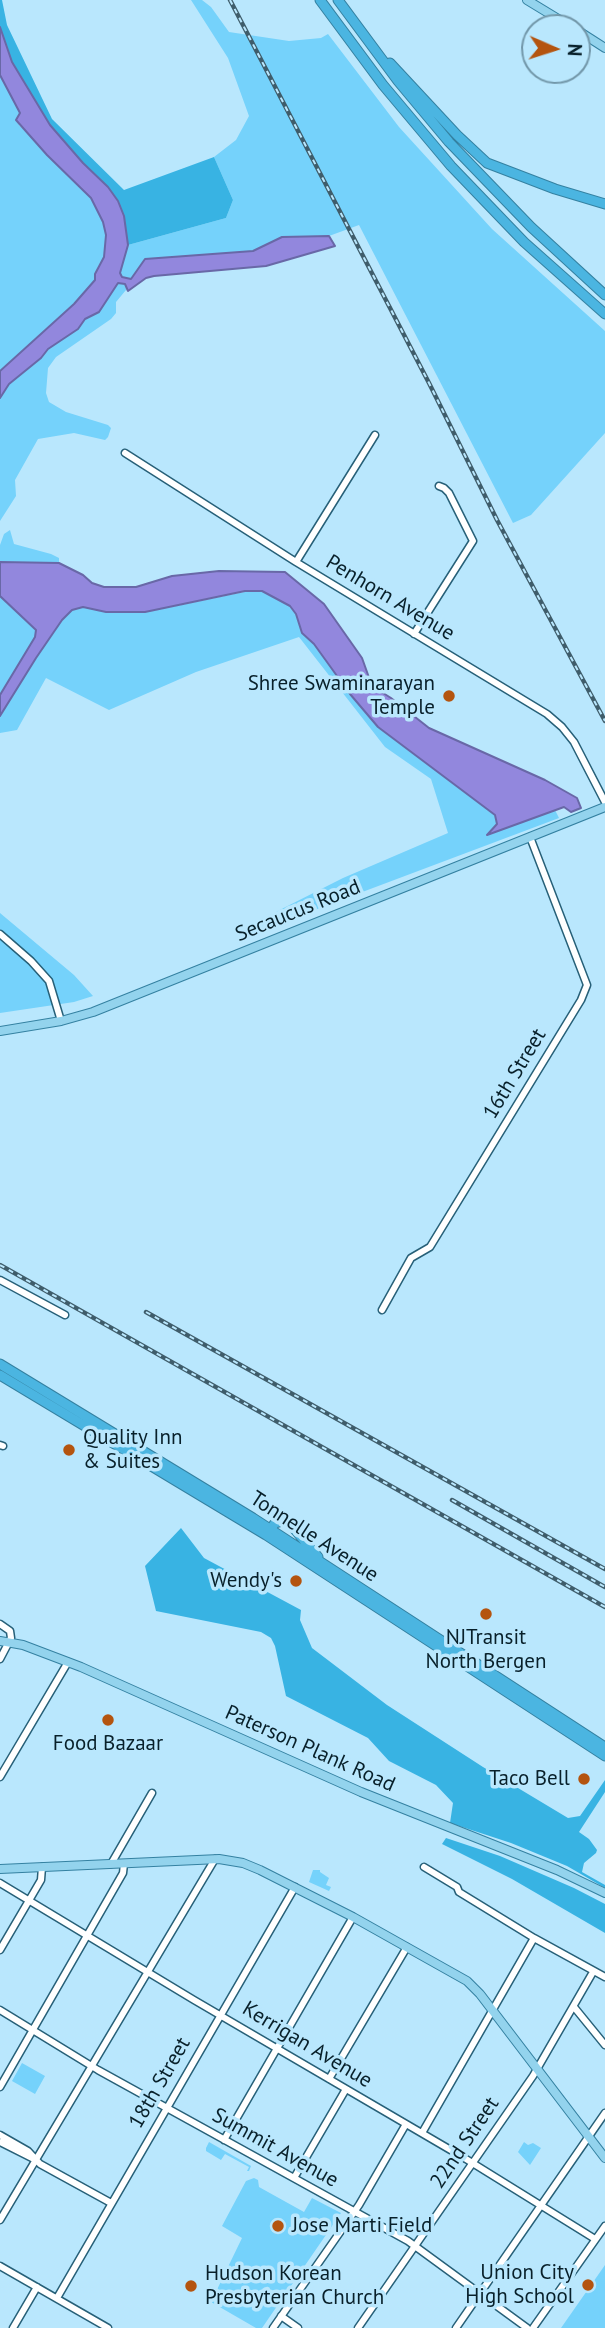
<!DOCTYPE html>
<style>
body{margin:0}
#map{position:relative;width:605px;height:2328px;overflow:hidden;background:#b9e7fd;font-family:"PT Sans",sans-serif}
canvas{display:block}
.north{position:absolute;left:521px;top:14px;width:70px;height:70px;box-sizing:border-box;background:#b9e7fd;border:2px solid #7297a9;border-radius:50%;rotate:93deg;font-size:19px;font-weight:700;line-height:28px;text-align:center;color:#08202a}
.north::after{content:'';display:block;margin:auto;width:24px;height:32px;background:#b4540f;clip-path:polygon(50% 0,100% 100%,50% 72%,0 100%)}
</style>
<div id="map">
<canvas width="605" height="2328"></canvas>
<div class="north">N</div>
</div>
<script>
const c = document.querySelector('canvas').getContext('2d');
c.lineJoin = 'round';
function fillPath(path, color) { c.fillStyle = color; c.fill(path, 'evenodd'); }
const shape = rows => new Path2D(rows.map(r => 'M' + r).join(''));
function strokePath(path, color, width, dash) { c.strokeStyle = color; c.lineWidth = width; c.lineCap = dash ? 'butt' : 'round'; c.setLineDash(dash || []); c.stroke(path); }
function drawText(font, color, halo, rows, align = 'center') {
  c.font = font + ' "PT Sans",sans-serif'; c.lineWidth = 7; c.setLineDash([]); c.textBaseline = 'middle'; c.strokeStyle = halo; c.fillStyle = color; for (const [text, x, y, turn = 0] of rows) {
    c.save(); c.translate(x, y); c.rotate((+turn || 0) * Math.PI / 180); c.textAlign = isNaN(turn) ? turn : align; if (halo) c.strokeText(text, 0, 0); c.fillText(text, 0, 0); c.restore();
  }
}
const green = shape([
 [191,0,202,0,211,7,229,32,289,41,321,38,328,34,399,127,492,229,605,331,605,433,531,515,513,523,359,225,329,236,282,237,253,251,145,259,131,280,122,277,120,273,128,245,226,218,233,200,214,157,236,140,249,116,228,58],
 [0,75,20,113,19,125,91,198,103,222,106,235,104,257,95,274,95,280,74,304,0,371],
 [120,282,127,286,126,290,116,302,116,313,111,319,56,357,48,368,46,393,49,402,66,412,108,425,111,428,108,437,105,440,74,433,38,439,15,480,16,496,0,521,0,398,9,384,41,358,48,349,78,329,85,318,99,312,115,285],
 [10,530,14,544,51,554,59,558,59,563,0,562,0,545,4,534],
 [254,590,262,591,289,606,296,614,302,633,314,644,350,694,378,727,495,815,497,824,489,834,555,810,559,818,256,932,252,924,343,878,448,833,431,779,385,747,299,637,196,672,109,710,46,678,17,730,0,733,0,716,36,658,62,620,72,610,83,607,92,609,166,608],
 [0,596,36,630,35,637,0,695],
 [0,913,74,975,93,996,74,1002,0,1013],
 [313,1870,320,1870,320,1872,329,1878,326,1885,331,1887,329,1891,309,1882],
 [22,2063,45,2076,35,2094,12,2081],
 [209,2142,251,2166,249,2171,247,2171,249,2167,225,2154,221,2160,206,2151,206,2148],
 [524,2142,528,2145,533,2143,541,2148,530,2165,518,2152],
 [254,2178,258,2180,259,2187,304,2212,312,2198,341,2213,262,2328,256,2328,211,2302,242,2238,222,2226,246,2181],
 [605,2265,605,2328,561,2328]
]);
const forest = shape([
 [0,0,2,0,7,25,52,119,124,190,214,157,233,200,226,218,128,245,124,216,108,187,83,163,50,125,12,62,0,27],
 [181,1528,204,1558,301,1610,300,1620,312,1648,387,1705,483,1767,568,1818,580,1816,605,1780,605,1792,579,1832,589,1839,597,1850,596,1853,584,1863,582,1872,605,1885,605,1888,567,1866,511,1843,450,1823,453,1803,436,1785,389,1761,368,1738,286,1696,275,1646,271,1638,261,1632,156,1611,145,1566],
 [446,1838,500,1856,574,1888,605,1904,605,1933,512,1879,442,1844]
]);
const water = shape([
 [0,27,12,62,50,125,83,163,108,187,118,201,124,216,128,245,120,273,122,277,131,279,145,259,253,251,282,237,329,236,335,246,266,266,154,276,146,278,128,291,125,284,118,283,99,312,85,319,78,329,48,349,41,358,9,384,0,398,0,371,74,304,95,280,95,274,104,257,106,235,103,222,91,198,47,155,16,120,20,113,0,75,0,27],
 [0,562,59,563,83,575,92,583,104,587,136,587,172,576,219,571,285,572,324,604,362,658,372,686,391,698,429,728,545,780,577,798,581,808,571,812,564,807,487,835,497,824,495,815,378,727,350,694,314,644,302,633,296,614,290,606,262,591,245,591,145,612,106,612,83,607,72,610,62,620,36,658,0,716,0,695,35,637,36,630,0,596,0,562]
]);
const minor = shape([
 [125,453,296,562,547,714,562,727,574,742,605,802],
 [296,562,375,435],
 [414,634,473,541,449,493,444,488,439,486],
 [0,934,31,961,49,981,61,1021],
 [0,1280,65,1315],
 [382,1310,411,1258,430,1247,581,1000,587,985,530,837],
 [0,1445,3,1446],
 [0,1624,10,1631,11,1638,0,1659],
 [0,1777,68,1662],
 [111,1864,152,1793],
 [424,1867,457,1887,459,1892,534,1938,605,1977],
 [0,1883,194,2000,466,2159,595,2239],
 [0,1950,41,1880,42,1867],
 [574,2007,605,2045],
 [0,2010,98,2070,408,2241,527,2328],
 [329,2079,407,1947],
 [0,2087,123,1873,124,1864],
 [422,2133,534,1938],
 [0,2135,28,2151,40,2164,111,2203],
 [224,2140,353,1917],
 [0,2142,34,2159],
 [294,2178,346,2089],
 [0,2220,215,1859],
 [0,2266,108,2328],
 [57,2298,295,1887],
 [281,2316,298,2328],
 [13,2328,37,2287],
 [273,2328,359,2205,406,2124],
 [358,2328,533,2076,593,1972],
 [456,2328,605,2113],
 [533,2328,605,2226]
]);
const major = shape([
 [527,0,573,28],
 [577,30,605,48],
 [0,1031,61,1021,93,1012,605,807],
 [0,1641,23,1645,81,1667,361,1792,557,1870,605,1893],
 [0,1869,219,1859,243,1863,260,1870,353,1917,467,1981,480,1994,605,2158]
]);
const highway = shape([
 [320,0,383,85,451,166,524,242,605,314],
 [338,0,398,81,449,142,531,227,605,295],
 [390,63,457,135,487,163,555,189,605,204],
 [0,1364,253,1518,605,1747],
 [0,1375,266,1535,605,1756],
 [268,1533,275,1523,287,1520,318,1557]
]);
const rail = shape([
 [230,0,429,383,497,520,605,721],
 [0,1265,605,1607],
 [146,1312,605,1569],
 [452,1500,605,1587]
]);
const markers = [
 [449,696,7,"#b4540f"],
 [69,1450,7,"#b4540f"],
 [296,1581,7,"#b4540f"],
 [486,1614,7,"#b4540f"],
 [108,1720,7,"#b4540f"],
 [584,1779,7,"#b4540f"],
 [278,2226,7,"#b4540f"],
 [588,2285,7,"#b4540f"],
 [191,2286,7,"#b4540f"]
];
const streetNames = [
 ["Penhorn Avenue",390,598,31],
 ["Secaucus Road",298,911,-22],
 ["16th Street",515,1074,-59],
 ["Tonnelle Avenue",314,1537,33],
 ["Paterson Plank Road",310,1749,24],
 ["Kerrigan Avenue",307,2045,31],
 ["18th Street",160,2083,-60],
 ["22nd Street",465,2143,-56],
 ["Summit Avenue",275,2148,29]
];
const poiNames = [
 ["Shree Swaminarayan",435,684],
 ["Temple",435,708],
 ["Quality Inn",83,1438,"left"],
 ["& Suites",83,1462,"left"],
 ["Wendy's",282,1581],
 ["NJTransit",486,1638,"center"],
 ["North Bergen",486,1662,"center"],
 ["Food Bazaar",108,1744,"center"],
 ["Taco Bell",570,1779],
 ["Jose Marti Field",292,2226,"left"],
 ["Union City",574,2273],
 ["High School",574,2297],
 ["Hudson Korean",205,2274,"left"],
 ["Presbyterian Church",205,2298,"left"]
];
fillPath(green, '#75d2fb');
fillPath(forest, '#38b3e3');
fillPath(water, '#9287dd');
strokePath(water, '#6968a7', 2);
strokePath(minor, '#276078', 9);
strokePath(major, '#3481a1', 10);
strokePath(highway, '#3481a1', 11);
strokePath(minor, '#fff', 6);
strokePath(major, '#93d3ed', 8);
strokePath(highway, '#4bb5e1', 9);
strokePath(rail, '#3f5d6b', 4.5);
strokePath(rail, '#b9e7fd', 2, [5]);
for (const [x, y, r, color] of markers) { const dot = new Path2D(); dot.arc(x, y, r, 0, 2 * Math.PI); c.fillStyle = color; c.fill(dot); strokePath(dot, '#b9e7fd', 2.5); }
drawText('21px', '#08202a', '#b9e7fd', streetNames);
drawText('21px', '#08202a', '#b9e7fd', poiNames, 'right');
</script>
